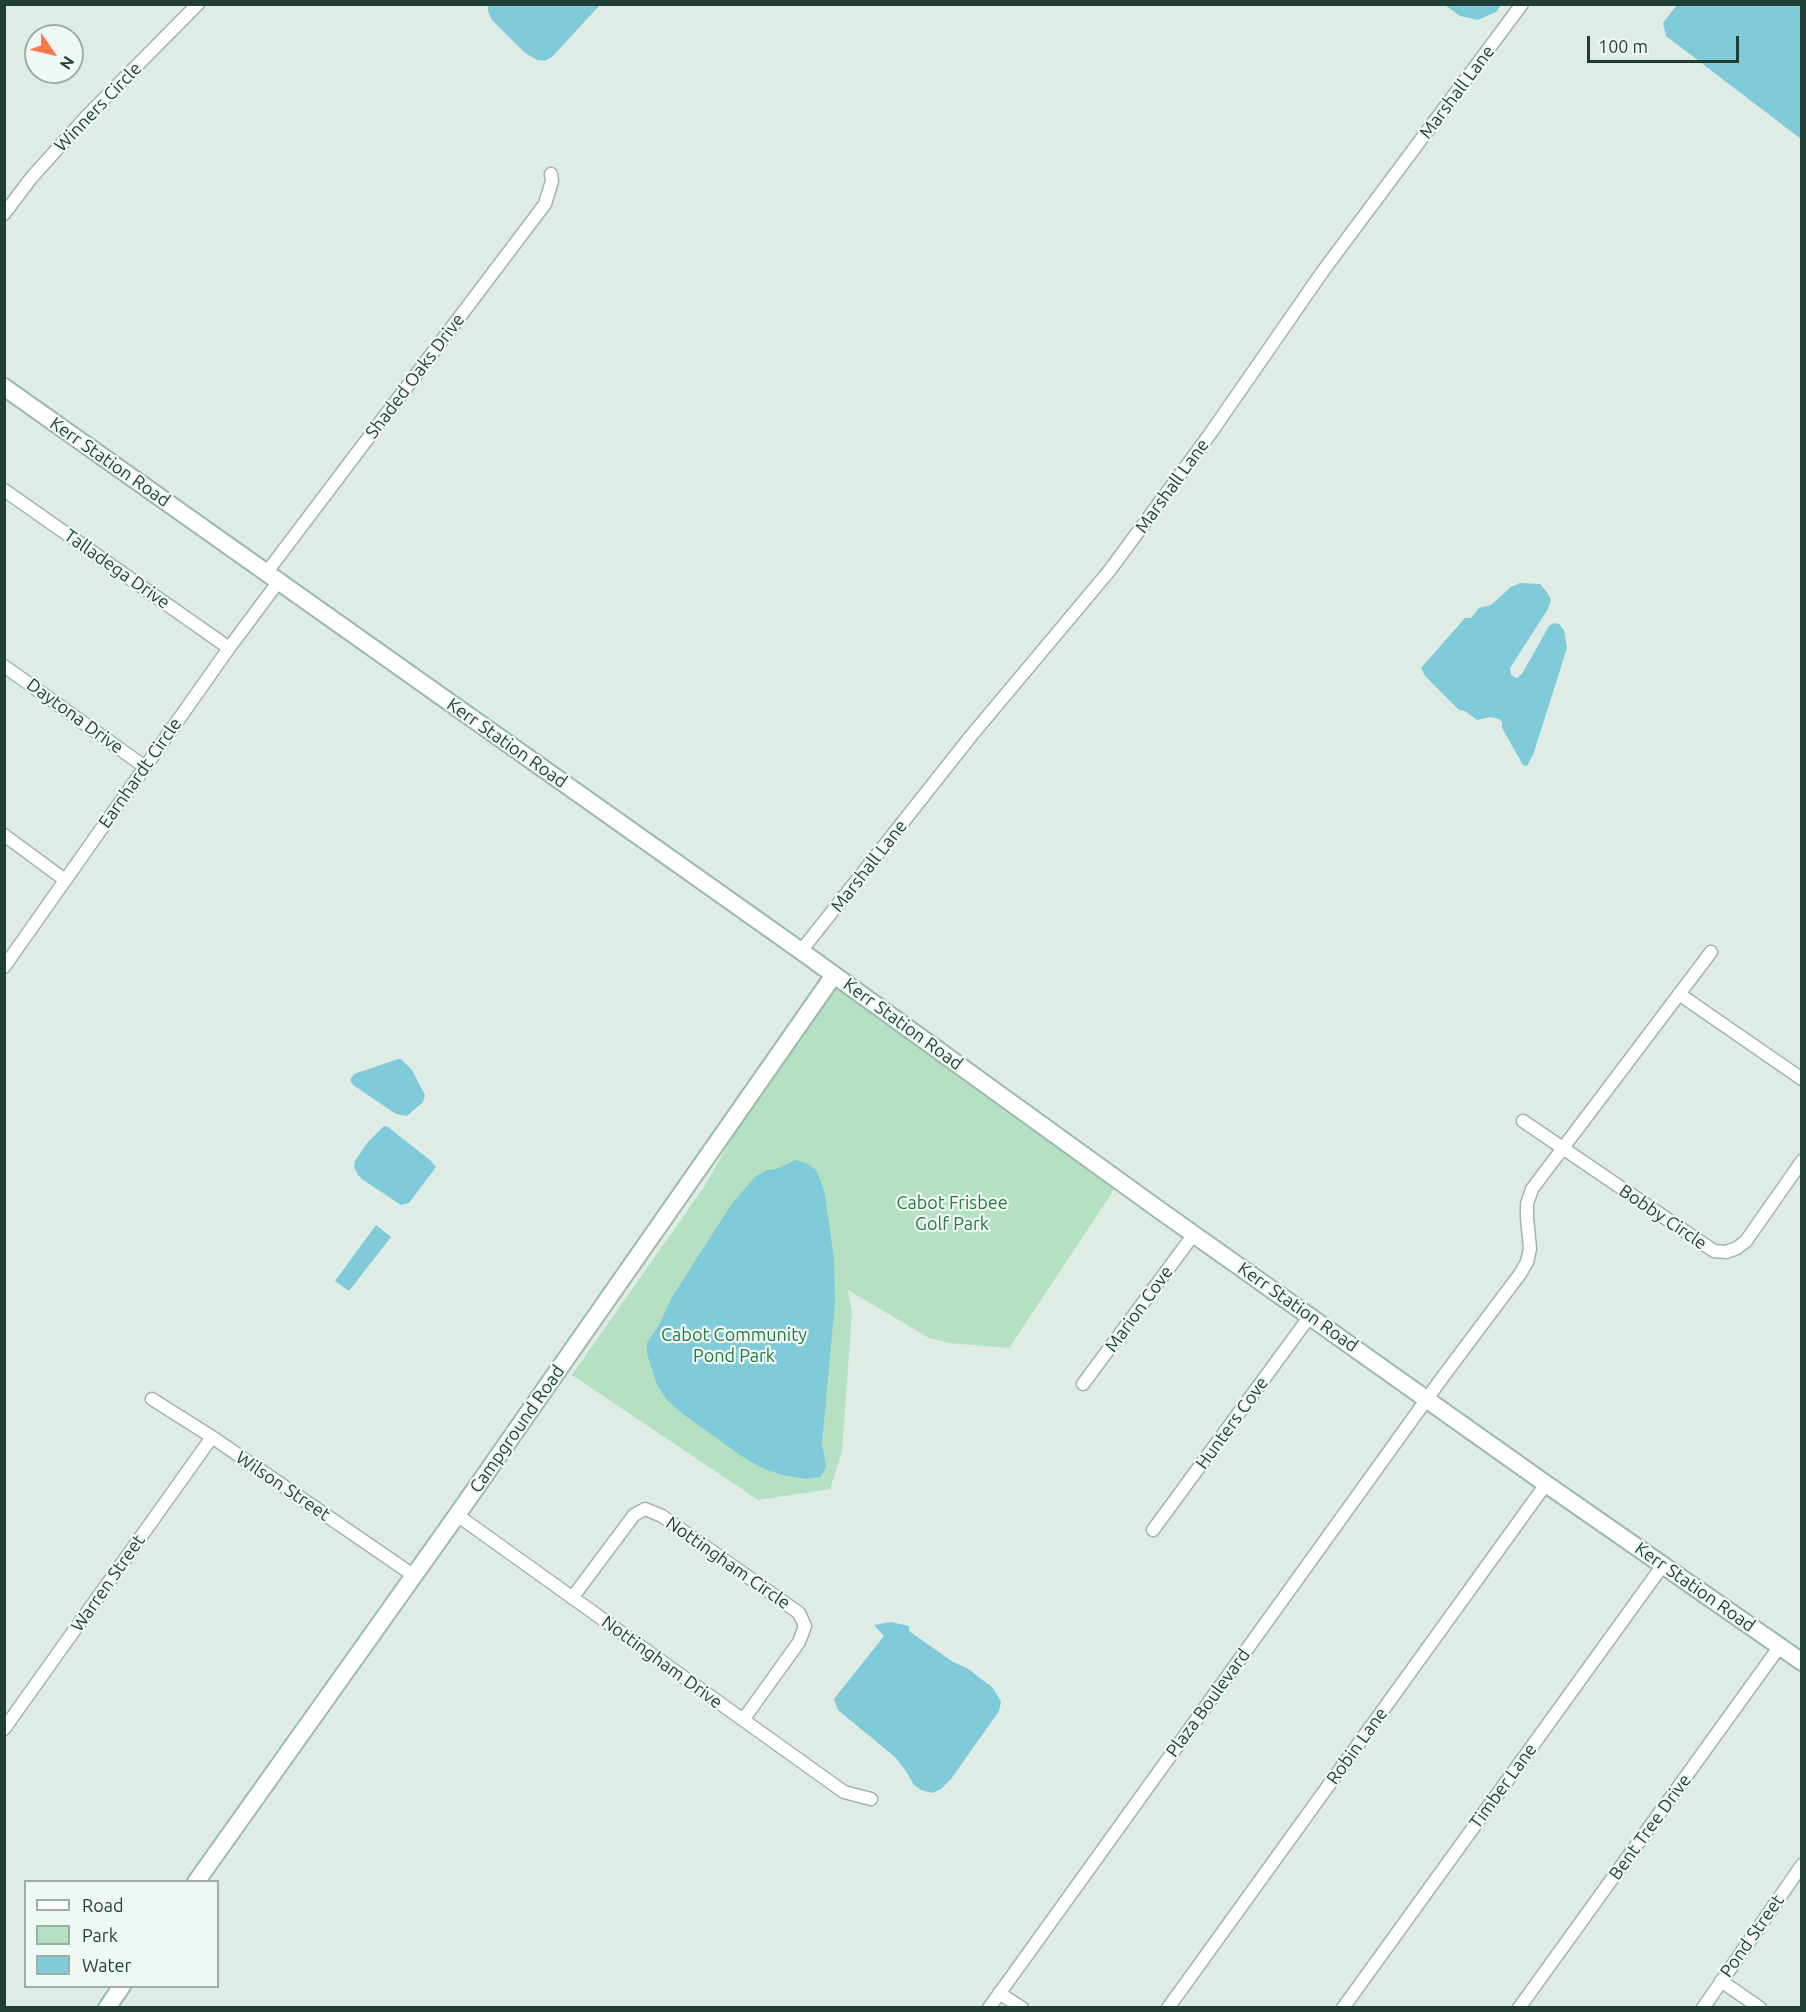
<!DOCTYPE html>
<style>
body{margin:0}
#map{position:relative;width:1806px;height:2012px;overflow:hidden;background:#dfece6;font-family:Ubuntu,sans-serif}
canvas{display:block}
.frame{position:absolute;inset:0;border:6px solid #1e3e36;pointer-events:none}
.legend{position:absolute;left:24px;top:1880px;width:195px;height:108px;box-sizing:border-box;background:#f0f8f4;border:2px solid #9caea8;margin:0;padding:8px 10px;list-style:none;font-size:18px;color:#1e3e36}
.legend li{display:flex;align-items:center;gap:12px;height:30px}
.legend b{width:30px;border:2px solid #9caea8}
.north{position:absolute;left:24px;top:24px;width:60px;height:60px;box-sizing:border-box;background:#f0f8f4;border:2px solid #9caea8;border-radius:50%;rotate:124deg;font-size:16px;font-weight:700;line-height:24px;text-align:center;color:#1e3e36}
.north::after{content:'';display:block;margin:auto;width:21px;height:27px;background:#ff764a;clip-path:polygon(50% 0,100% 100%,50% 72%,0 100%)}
.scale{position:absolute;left:1587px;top:36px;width:152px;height:27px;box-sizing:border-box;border:3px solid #1e3e36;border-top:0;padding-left:8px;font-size:18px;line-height:21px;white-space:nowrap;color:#1e3e36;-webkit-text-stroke:4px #f0f8f4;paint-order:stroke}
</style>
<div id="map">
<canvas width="1806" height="2012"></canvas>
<div class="frame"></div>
<ul class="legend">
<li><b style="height:8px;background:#fff"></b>Road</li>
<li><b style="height:16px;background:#b5e0c1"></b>Park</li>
<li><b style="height:16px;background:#80cbd9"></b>Water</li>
</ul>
<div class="north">N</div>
<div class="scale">100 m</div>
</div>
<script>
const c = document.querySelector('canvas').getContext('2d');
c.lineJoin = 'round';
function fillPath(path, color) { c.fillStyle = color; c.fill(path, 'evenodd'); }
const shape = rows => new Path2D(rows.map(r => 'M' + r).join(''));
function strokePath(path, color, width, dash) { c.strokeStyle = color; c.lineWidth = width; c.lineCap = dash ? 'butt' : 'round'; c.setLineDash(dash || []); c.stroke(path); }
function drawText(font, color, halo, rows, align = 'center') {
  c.font = font + ' Ubuntu,sans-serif'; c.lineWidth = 4.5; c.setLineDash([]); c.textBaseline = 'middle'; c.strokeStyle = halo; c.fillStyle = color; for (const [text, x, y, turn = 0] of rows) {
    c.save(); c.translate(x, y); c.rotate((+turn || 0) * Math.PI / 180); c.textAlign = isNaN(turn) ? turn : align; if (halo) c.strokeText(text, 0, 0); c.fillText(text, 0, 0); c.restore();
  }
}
const green = shape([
 [834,975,1115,1188,1009,1348,949,1343,929,1338,848,1290,852,1312,842,1452,830,1489,758,1500,572,1375,706,1184,773,1063]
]);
const water = shape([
 [488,5,488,4,600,5,552,57,545,61,537,60,524,52,492,20,488,11],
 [1445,5,1501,5,1496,12,1478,20,1460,16],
 [1677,5,1801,5,1801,139,1666,36,1663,23],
 [1520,583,1540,584,1547,592,1551,600,1548,609,1510,668,1511,675,1517,678,1522,674,1549,626,1554,623,1559,624,1564,630,1567,648,1533,755,1527,766,1523,765,1502,728,1502,722,1499,719,1490,717,1477,720,1465,711,1459,710,1425,676,1421,668,1465,618,1471,618,1479,608,1491,605,1511,587],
 [398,1059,401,1059,412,1070,425,1095,423,1102,407,1116,396,1114,353,1085,350,1080,354,1074],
 [384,1126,388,1127,430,1160,436,1167,409,1203,401,1205,363,1180,358,1175,354,1167,355,1161,367,1143],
 [796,1160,806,1163,816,1170,820,1179,825,1195,834,1259,835,1302,822,1443,826,1467,820,1477,807,1479,782,1475,762,1468,740,1455,683,1414,667,1400,657,1385,647,1354,647,1343,660,1323,672,1297,733,1202,756,1176,767,1170,776,1169],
 [376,1225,391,1237,349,1291,335,1281],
 [891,1622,909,1626,909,1631,953,1662,967,1668,993,1688,1001,1702,999,1711,951,1779,941,1789,932,1793,921,1790,914,1785,906,1771,895,1757,838,1710,834,1699,884,1636,874,1625]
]);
const street = shape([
 [4,214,32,177,87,116,198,4],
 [4,490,229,648],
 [267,572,545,204,552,181,551,174],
 [4,666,145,767],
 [4,835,65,880],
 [801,951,971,736,1110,570,1210,434,1323,271,1522,4],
 [4,967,229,648,279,581],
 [1679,994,1802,1079],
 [1523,1121,1714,1251,1726,1252,1737,1248,1746,1241,1802,1161],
 [1083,1384,1194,1234],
 [152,1399,212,1437,413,1575],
 [457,1515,844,1792,871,1799],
 [1153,1530,1310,1316],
 [572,1598,634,1515,645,1509,662,1516,799,1613,805,1626,799,1642,743,1720],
 [4,1729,212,1437],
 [1721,1981,1760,2008],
 [999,1993,1022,2008],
 [989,2008,1442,1378,1520,1274,1527,1262,1530,1249,1527,1217,1527,1204,1532,1189,1711,952],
 [1168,2008,1546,1484],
 [1343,2008,1663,1565],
 [1519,2008,1780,1646],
 [1703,2008,1802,1865]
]);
const secondary = shape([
 [4,387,801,951,1158,1209,1546,1484,1802,1662],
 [196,1882,457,1515,834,975],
 [107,2008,122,1986]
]);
const streetNames = [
 ["Marshall Lane",1457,92,-53],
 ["Winners Circle",98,107,-46],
 ["Shaded Oaks Drive",415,376,-53],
 ["Kerr Station Road",110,462,35],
 ["Marshall Lane",1172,486,-54],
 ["Talladega Drive",117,569,35],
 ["Daytona Drive",75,716,36],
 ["Kerr Station Road",507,743,35],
 ["Earnhardt Circle",140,773,-55],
 ["Marshall Lane",869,866,-52],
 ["Kerr Station Road",903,1024,36],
 ["Bobby Circle",1663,1217,34],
 ["Kerr Station Road",1298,1307,35],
 ["Marion Cove",1139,1309,-54],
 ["Hunters Cove",1232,1423,-54],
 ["Campground Road",517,1429,-55],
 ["Wilson Street",283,1486,34],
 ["Nottingham Circle",728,1563,35],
 ["Warren Street",108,1583,-55],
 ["Kerr Station Road",1695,1587,35],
 ["Nottingham Drive",662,1662,36],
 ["Plaza Boulevard",1208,1703,-54],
 ["Robin Lane",1357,1746,-54],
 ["Timber Lane",1503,1786,-54],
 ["Bent Tree Drive",1650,1827,-54],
 ["Pond Street",1752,1936,-55]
];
const parkNames = [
 ["Cabot Frisbee",952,1203],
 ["Golf Park",952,1224],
 ["Cabot Community",734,1335],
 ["Pond Park",734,1356]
];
fillPath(green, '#b5e0c1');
fillPath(water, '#80cbd9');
strokePath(street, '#a1b4ae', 15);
strokePath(secondary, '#9cb9af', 20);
strokePath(street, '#fff', 12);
strokePath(secondary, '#fff', 16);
drawText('18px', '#1e3e36', '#f0f8f4', streetNames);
drawText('18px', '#237a45', '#f0f8f4', parkNames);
</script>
